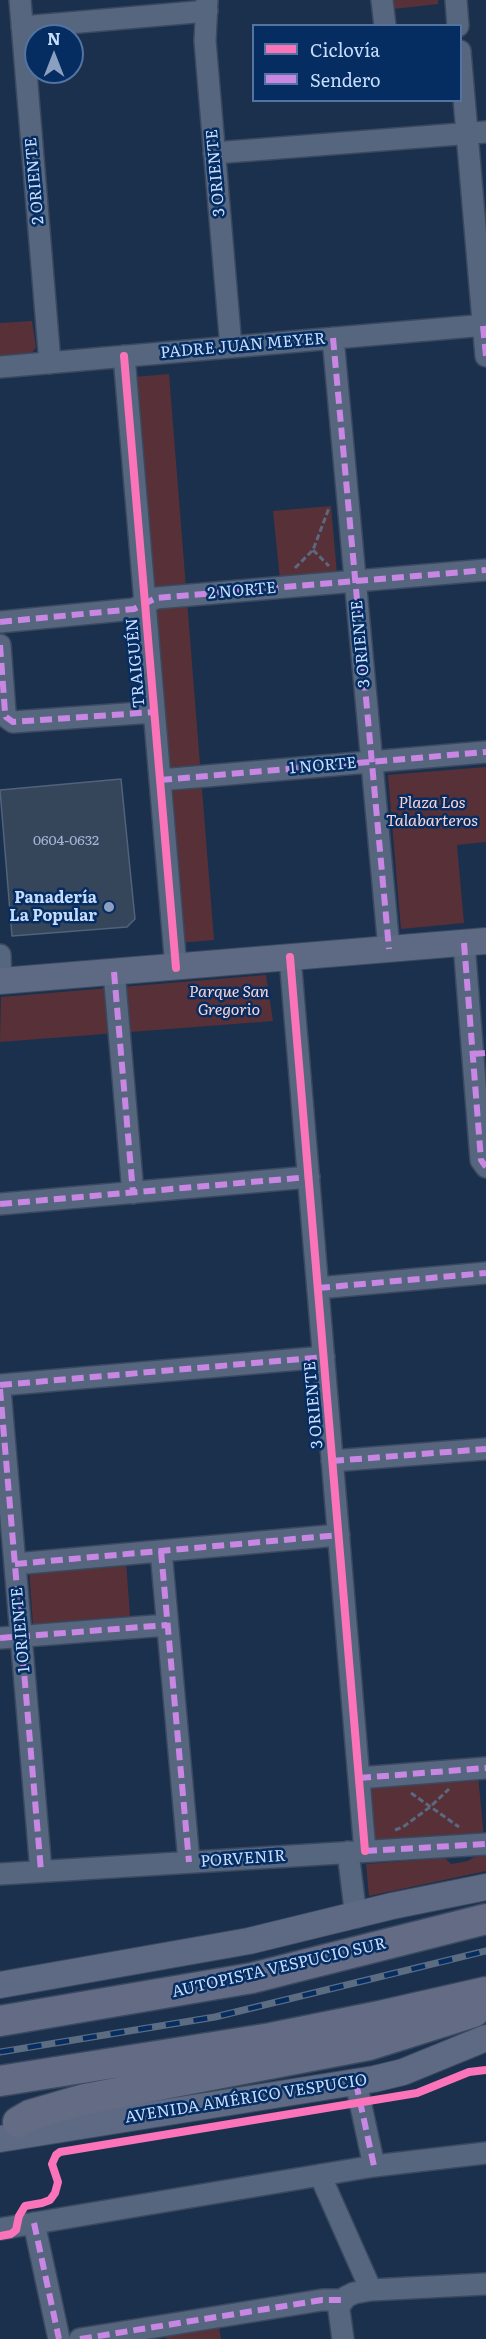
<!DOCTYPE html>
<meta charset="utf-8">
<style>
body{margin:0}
#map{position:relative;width:486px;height:2339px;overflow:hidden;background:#1b304d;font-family:Literata,serif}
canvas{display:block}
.legend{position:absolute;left:252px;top:24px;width:210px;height:78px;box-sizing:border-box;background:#062d62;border:2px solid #5373a0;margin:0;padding:8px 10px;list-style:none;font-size:18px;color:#c7ddfe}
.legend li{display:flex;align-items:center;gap:12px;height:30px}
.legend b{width:30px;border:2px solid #5373a0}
.north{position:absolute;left:24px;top:24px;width:60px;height:60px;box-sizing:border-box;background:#062d62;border:2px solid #5373a0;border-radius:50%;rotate:0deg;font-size:16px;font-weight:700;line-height:24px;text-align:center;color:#c7ddfe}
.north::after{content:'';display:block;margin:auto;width:21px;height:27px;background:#8ba0c0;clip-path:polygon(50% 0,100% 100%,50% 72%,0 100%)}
</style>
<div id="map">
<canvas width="486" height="2339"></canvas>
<ul class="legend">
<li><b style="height:8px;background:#fb73b8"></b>Ciclovía</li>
<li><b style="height:8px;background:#c787e3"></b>Sendero</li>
</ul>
<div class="north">N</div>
</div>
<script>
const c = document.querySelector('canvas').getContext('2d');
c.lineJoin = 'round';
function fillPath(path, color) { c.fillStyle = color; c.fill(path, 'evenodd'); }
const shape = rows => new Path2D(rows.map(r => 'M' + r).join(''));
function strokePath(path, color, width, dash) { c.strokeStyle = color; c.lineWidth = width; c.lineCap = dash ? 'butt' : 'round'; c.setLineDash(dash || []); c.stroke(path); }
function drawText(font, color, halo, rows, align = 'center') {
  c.font = font + ' Literata,serif'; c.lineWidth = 5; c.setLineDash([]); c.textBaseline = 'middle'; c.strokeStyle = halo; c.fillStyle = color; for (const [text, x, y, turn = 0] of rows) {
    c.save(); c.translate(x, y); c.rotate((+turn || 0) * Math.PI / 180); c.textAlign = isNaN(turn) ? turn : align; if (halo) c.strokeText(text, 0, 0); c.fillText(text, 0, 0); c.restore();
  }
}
const green = shape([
 [393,0,438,0,438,4,394,9],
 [32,321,36,347,30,356,0,359,0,323],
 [169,374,214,940,179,943,134,377],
 [331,506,337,574,280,580,273,511],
 [486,767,486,842,457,845,464,923,401,929,388,775],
 [266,975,273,1021,0,1042,1,997],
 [126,1561,130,1616,33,1624,29,1568],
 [478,1775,484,1838,373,1843,369,1785],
 [486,1855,486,1871,369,1896,366,1864,445,1858,451,1864,468,1861,474,1857],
 [219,2327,221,2339,166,2339,165,2334]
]);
const building = shape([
 [121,779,135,919,127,927,12,936,0,790,121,779]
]);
const path = shape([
 [313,550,329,566],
 [295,568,313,550,329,508],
 [411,1793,459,1827],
 [395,1830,403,1827,430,1807,449,1789]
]);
const minor = shape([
 [20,0,50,363],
 [207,0,205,41,231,347],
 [382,0,385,26],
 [456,0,458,26],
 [22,27,207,11],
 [460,51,486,356],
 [214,153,486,132],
 [333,338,389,949],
 [124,356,176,968],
 [0,367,486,325],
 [0,622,134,609,156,598,486,570],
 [0,645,5,712,6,717,13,722,154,712],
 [160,780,486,752],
 [464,943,481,1160,486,1167],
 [0,955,1,981],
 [290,957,365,1851],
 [114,972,133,1193],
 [0,1204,309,1177],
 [318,1288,486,1273],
 [0,1385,324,1357],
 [0,1389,41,1871],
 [332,1461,486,1449],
 [161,1551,189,1862],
 [15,1564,339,1535],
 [0,1638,167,1625],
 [359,1778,486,1768],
 [348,1852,356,1917],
 [0,1874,486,1844],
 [356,2083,374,2166],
 [320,2175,371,2290],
 [34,2223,59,2339],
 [0,2229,374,2166,486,2153],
 [80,2339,322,2300,342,2300],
 [343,2339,339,2310,340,2305,346,2297,354,2293,371,2290,486,2284]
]);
const major = shape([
 [0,981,486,941],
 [0,1985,249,1941,392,1906,486,1887],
 [0,2139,374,2079,403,2072,486,2038]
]);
const highway = shape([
 [0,2021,252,1978,486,1919],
 [0,2081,271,2038,380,2016,486,1992],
 [18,2122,30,2115,85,2099,369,2045,474,2012]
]);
const rail = shape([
 [0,2052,215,2017,486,1951]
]);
const quiet = shape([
 [483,326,486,356],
 [333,338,389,949],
 [0,622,134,609,156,598,486,570],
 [0,645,5,712,6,717,13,722,154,712],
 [160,780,486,752],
 [464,943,481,1160,486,1167],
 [114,972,133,1193],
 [473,1054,486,1053],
 [0,1204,309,1177],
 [318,1288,486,1273],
 [0,1385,324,1357],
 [0,1389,41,1871],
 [332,1461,486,1449],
 [161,1551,189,1862],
 [15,1564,339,1535],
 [0,1638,167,1625],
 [359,1778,486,1768],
 [365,1851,486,1844],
 [356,2083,374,2166],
 [34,2223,59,2339],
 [80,2339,322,2300,342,2300]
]);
const cycleway = shape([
 [124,356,176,968],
 [290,957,365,1851],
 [0,2236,11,2234,16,2230,19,2216,25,2206,42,2203,50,2200,55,2193,58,2182,52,2164,56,2155,60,2152,417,2093,469,2072,486,2070]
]);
const markers = [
 [109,907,6,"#8ba0c0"]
];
const numberNames = [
 ["0604-0632",66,841]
];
const streetNames = [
 ["3 ORIENTE",216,173,-95],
 ["2 ORIENTE",35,181,-95],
 ["PADRE JUAN MEYER",243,346,-5],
 ["2 NORTE",242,591,-5],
 ["3 ORIENTE",361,644,-95],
 ["TRAIGUÉN",136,663,-95],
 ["1 NORTE",323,766,-5],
 ["3 ORIENTE",314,1405,-95],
 ["1 ORIENTE",21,1630,-95],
 ["PORVENIR",243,1859,-4],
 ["AUTOPISTA VESPUCIO SUR",279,1968,-13],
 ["AVENIDA AMÉRICO VESPUCIO",246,2099,-9]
];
const parkNames = [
 ["Plaza Los",432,803],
 ["Talabarteros",432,821],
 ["Parque San",229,992],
 ["Gregorio",229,1010]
];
const poiNames = [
 ["Panadería",97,898],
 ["La Popular",97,916]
];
fillPath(green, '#573137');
fillPath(building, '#35455a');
strokePath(building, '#51637b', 1.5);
strokePath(minor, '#3a4960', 24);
strokePath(major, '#3a4960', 28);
strokePath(highway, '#3a4960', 33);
strokePath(path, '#5a697f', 3, [6, 3]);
strokePath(minor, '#56667e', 21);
strokePath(major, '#5e6a83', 26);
strokePath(highway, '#646c85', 30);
strokePath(rail, '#5c6c81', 7);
strokePath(rail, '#062d62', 4.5, [14]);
strokePath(quiet, '#c787e3', 6, [12, 6]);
strokePath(cycleway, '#fb73b8', 8);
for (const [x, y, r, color] of markers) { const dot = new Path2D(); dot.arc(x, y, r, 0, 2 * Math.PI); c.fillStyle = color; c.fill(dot); strokePath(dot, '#062d62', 2); }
drawText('14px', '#a2b7d5', null, numberNames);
drawText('16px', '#c7ddfe', '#062d62', streetNames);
drawText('italic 16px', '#fbd4d4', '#062d62', parkNames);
drawText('bold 16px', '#c7ddfe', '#062d62', poiNames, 'right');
</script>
